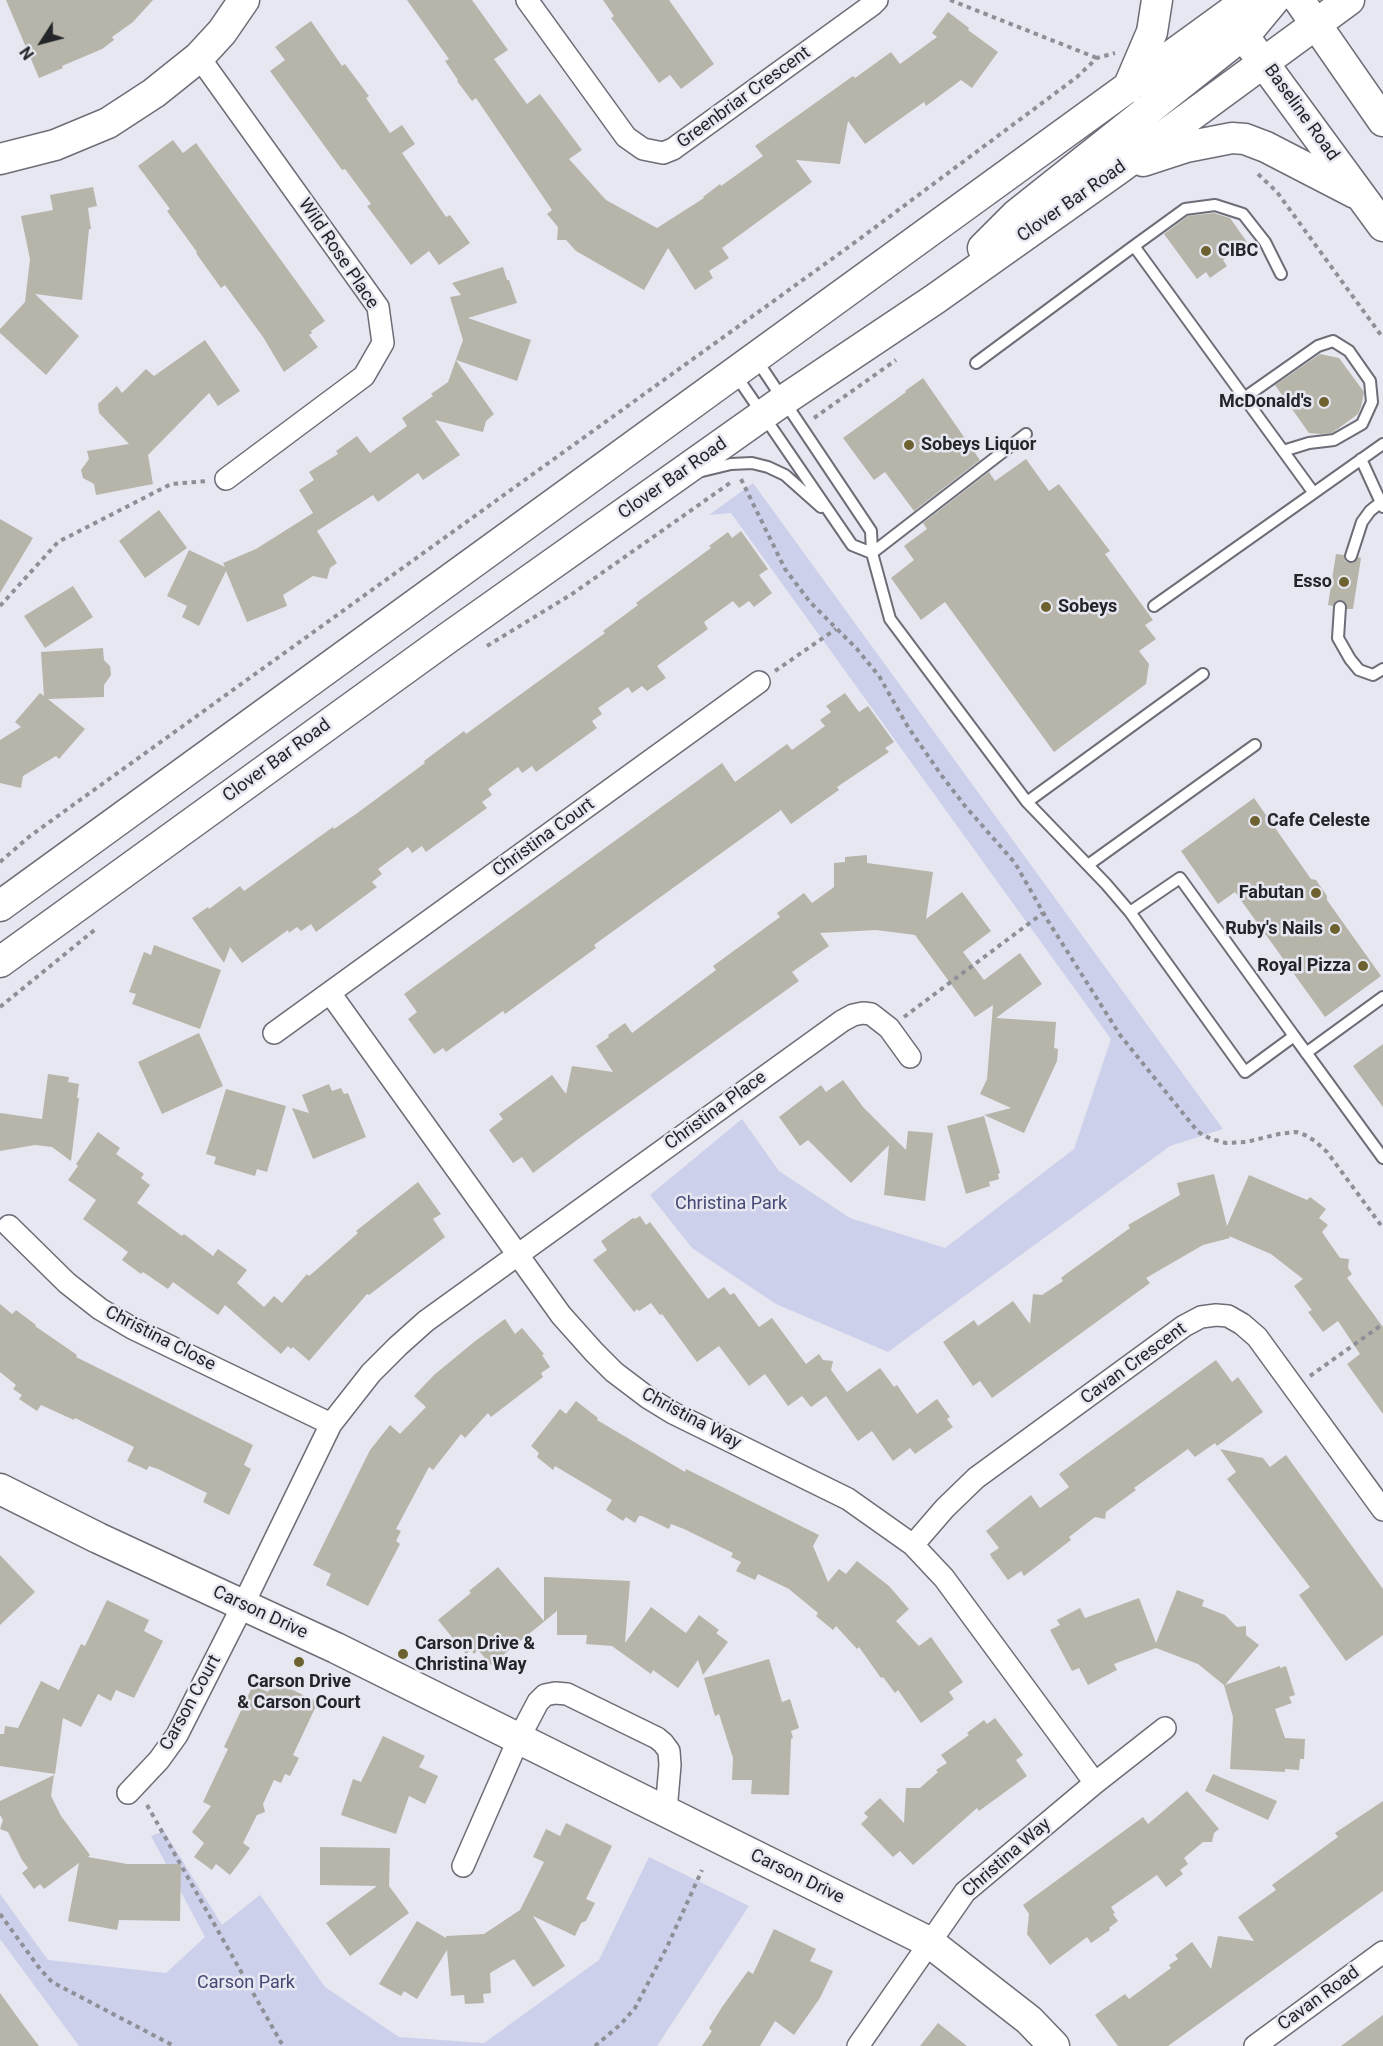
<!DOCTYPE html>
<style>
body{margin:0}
#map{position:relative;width:1383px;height:2046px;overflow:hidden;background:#e6e7f1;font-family:Roboto,sans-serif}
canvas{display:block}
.north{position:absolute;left:12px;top:12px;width:60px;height:60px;-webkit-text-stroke:4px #e6e7f1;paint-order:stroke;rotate:234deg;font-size:16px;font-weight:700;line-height:24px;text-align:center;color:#242528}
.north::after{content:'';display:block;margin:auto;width:21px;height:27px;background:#242528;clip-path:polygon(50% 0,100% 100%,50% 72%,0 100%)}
</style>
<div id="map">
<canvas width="1383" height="2046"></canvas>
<div class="north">N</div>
</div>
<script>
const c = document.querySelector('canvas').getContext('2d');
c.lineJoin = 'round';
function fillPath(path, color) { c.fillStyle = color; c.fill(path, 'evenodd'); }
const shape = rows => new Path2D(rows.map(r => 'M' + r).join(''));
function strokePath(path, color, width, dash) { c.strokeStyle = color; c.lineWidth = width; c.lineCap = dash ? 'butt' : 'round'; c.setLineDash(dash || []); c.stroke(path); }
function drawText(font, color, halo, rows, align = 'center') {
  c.font = font + ' Roboto,sans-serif'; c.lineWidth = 5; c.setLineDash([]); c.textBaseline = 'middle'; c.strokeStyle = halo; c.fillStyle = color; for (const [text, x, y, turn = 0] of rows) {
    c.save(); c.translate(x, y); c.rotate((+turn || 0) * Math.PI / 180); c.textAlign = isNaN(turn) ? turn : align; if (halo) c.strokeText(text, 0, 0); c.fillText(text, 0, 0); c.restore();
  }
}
const green = shape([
 [753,483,1223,1129,1170,1146,888,1352,776,1304,692,1248,650,1195,742,1119,779,1171,850,1218,945,1248,1074,1149,1111,1039,731,513,709,515],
 [164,1831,222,1925,260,1895,325,1987,399,2037,484,2043,599,1960,649,1857,749,1906,657,2046,79,2046,0,1939,0,1894,48,1960,166,1973,205,1937,151,1836]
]);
const building = shape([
 [6,0,153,0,133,22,112,37,114,40,102,49,62,66,63,68,39,78],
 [407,0,472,0,508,50,494,59,527,104,540,94,582,150,569,159,606,200,657,228,704,198,703,197,720,184,721,186,763,156,755,146,853,76,855,78,891,52,900,64,937,37,932,33,948,12,969,28,968,30,998,52,972,88,961,80,926,106,924,102,865,144,848,121,840,164,796,160,812,182,722,248,729,258,709,271,713,278,695,290,668,248,644,290,576,251,566,240,557,240,558,227,547,214,552,210,476,98,472,101,457,81,458,80,445,61,449,59],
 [603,0,669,0,714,64,681,89,670,75,659,83,611,18,614,16],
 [311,21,342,66,345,64,369,96,366,98,390,133,402,125,415,144,402,153,446,217,450,215,470,243,439,265,429,251,411,265,367,206,371,204,345,169,342,170,270,71,285,60,275,47],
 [173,140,183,153,196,143,325,321,311,331,312,333,309,335,318,347,284,372,263,337,225,285,221,288,196,253,197,252,167,211,170,209,138,166],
 [93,187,97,206,88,208,91,229,89,229,82,300,35,294,79,336,46,375,0,333,0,329,25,302,30,259,21,216,53,210,50,195],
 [1214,213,1230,218,1247,242,1223,260,1227,266,1210,278,1206,272,1197,279,1164,234,1188,216],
 [503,267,507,280,509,280,517,303,468,318,531,340,517,381,456,360,494,414,486,421,483,432,435,420,460,455,423,480,418,473,378,502,373,495,317,531,337,563,330,568,327,579,313,576,283,595,287,606,247,622,226,571,199,626,182,617,187,606,167,596,189,550,225,567,223,563,256,549,313,513,299,490,314,480,309,472,338,454,336,451,357,436,370,453,407,426,402,418,433,396,431,394,448,382,463,340,450,297,461,295,452,283],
 [205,340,240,391,218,406,209,393,148,455,153,484,96,495,94,484,83,478,81,470,89,459,87,451,129,444,99,413,98,404,117,386,122,393,146,369,154,376],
 [1320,354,1339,358,1364,392,1361,407,1358,414,1332,433,1321,434,1309,433,1275,385],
 [923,378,980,460,914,511,885,472,874,480,843,438,906,392,905,391],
 [1026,459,1049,491,1059,484,1110,551,1105,554,1153,620,1145,625,1156,639,1139,651,1149,664,1146,684,1054,752,945,602,921,620,891,578,914,560,904,546,927,529,923,523,989,472,995,481],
 [159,510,187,548,145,578,119,541],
 [0,519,33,538,0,593],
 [741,531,768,569,759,575,772,593,754,607,749,601,739,608,733,601,704,622,708,629,657,666,666,678,647,691,642,686,632,693,628,687,598,708,602,714,592,721,597,728,536,772,532,766,522,773,518,767,488,789,492,795,482,802,487,808,426,852,422,846,412,853,408,847,378,869,382,874,372,882,377,887,316,932,311,924,301,931,297,927,289,933,288,930,242,963,230,947,224,963,192,918,208,907,209,909,240,886,244,891,333,827,334,829,356,814,425,763,424,761,464,731,466,734,605,633,603,631,638,605,636,603,711,548,709,546,728,532,732,538],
 [1336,554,1344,555,1345,561,1349,563,1353,563,1358,557,1361,558,1353,609,1347,609,1346,603,1341,600,1336,601,1333,606,1328,605],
 [73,586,93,617,45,648,24,616],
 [103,648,104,660,110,666,111,675,104,685,104,697,48,699,85,729,59,759,56,756,23,776,21,788,0,783,0,740,21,727,15,722,40,693,44,696,41,652],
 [845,693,859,712,868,706,894,742,885,748,889,752,837,787,839,790,791,824,781,810,594,945,596,948,505,1014,503,1011,446,1052,443,1048,434,1054,408,1019,417,1012,404,994,722,763,735,782,787,744,792,750,825,726,820,720,831,712,826,706],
 [1254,798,1311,879,1316,880,1327,896,1327,900,1381,976,1325,1017,1235,892,1218,904,1181,851],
 [867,855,867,863,933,872,926,919,962,892,991,931,963,952,984,980,1020,953,1042,984,996,1018,1056,1022,1054,1048,1058,1049,1057,1061,1024,1133,984,1115,1011,1108,980,1094,987,1079,993,1005,975,1017,915,935,876,930,820,933,829,946,792,972,799,981,581,1137,533,1173,522,1157,513,1163,489,1130,503,1119,499,1114,552,1075,566,1094,572,1066,613,1072,596,1046,609,1037,608,1035,625,1023,632,1033,716,970,713,966,780,917,777,913,804,893,812,903,834,887,834,863,845,862,845,857],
 [154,945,221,970,200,1029,132,1004,136,994,129,992,144,952,151,955],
 [199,1033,223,1086,162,1114,138,1062],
 [1383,1044,1383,1107,1353,1066],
 [48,1074,69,1077,68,1082,79,1084,77,1098,79,1098,71,1161,52,1147,35,1145,0,1151,0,1113,42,1119],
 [843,1080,863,1107,906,1150,908,1131,933,1133,925,1201,884,1195,889,1145,851,1183,808,1140,800,1146,779,1117,821,1085,826,1092],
 [329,1084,332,1091,341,1088,344,1094,348,1093,366,1137,313,1159,292,1108,309,1113,302,1095],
 [226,1089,286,1106,267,1172,257,1169,255,1176,214,1164,216,1157,206,1154],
 [984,1116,1000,1173,998,1174,999,1179,989,1182,990,1186,966,1194,947,1126],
 [98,1132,120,1148,116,1154,144,1174,141,1178,150,1185,137,1203,182,1236,184,1234,213,1256,218,1249,247,1270,237,1283,264,1307,274,1296,282,1303,307,1274,309,1276,315,1271,358,1233,356,1231,418,1182,441,1214,433,1219,445,1237,369,1295,367,1294,309,1361,293,1347,291,1349,288,1346,281,1354,225,1305,218,1315,173,1282,168,1289,143,1272,141,1274,122,1260,128,1252,83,1219,96,1200,68,1180,78,1166,76,1164],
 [1214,1174,1227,1226,1249,1175,1307,1200,1310,1197,1326,1209,1319,1218,1328,1225,1322,1232,1340,1258,1349,1259,1348,1268,1352,1274,1347,1278,1383,1327,1383,1414,1347,1364,1360,1354,1338,1321,1323,1332,1308,1312,1312,1310,1294,1286,1303,1279,1271,1254,1229,1236,1230,1238,1203,1245,1146,1278,1150,1283,992,1398,980,1381,973,1386,943,1342,974,1320,978,1326,1013,1301,1030,1324,1033,1294,1042,1295,1063,1281,1061,1278,1066,1274,1130,1228,1128,1225,1180,1195,1177,1183],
 [640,1216,646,1225,650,1222,708,1299,724,1287,730,1295,734,1293,759,1327,772,1318,806,1364,819,1354,823,1360,833,1361,831,1370,847,1392,880,1368,894,1387,897,1385,917,1414,937,1399,950,1417,947,1419,953,1427,915,1454,910,1448,893,1461,872,1431,858,1441,826,1396,811,1407,802,1396,788,1406,765,1374,749,1386,719,1346,697,1362,662,1314,660,1315,651,1303,639,1311,637,1309,634,1312,593,1260,607,1250,601,1241,633,1218,635,1219],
 [0,1304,12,1314,16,1310,36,1325,35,1326,77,1355,76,1357,253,1445,244,1465,251,1469,229,1515,203,1502,207,1493,158,1469,149,1466,147,1470,127,1461,134,1447,75,1418,74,1420,41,1405,37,1411,19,1399,22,1395,13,1389,16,1385,0,1372],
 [505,1319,515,1334,522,1328,544,1354,542,1355,550,1367,541,1373,543,1377,491,1417,488,1413,465,1438,461,1434,433,1470,429,1467,396,1529,401,1531,396,1541,400,1544,368,1606,326,1585,331,1574,313,1565,370,1450,390,1425,400,1434,426,1407,414,1396,434,1375,474,1342],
 [1216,1360,1232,1382,1238,1377,1263,1412,1217,1446,1215,1443,1195,1457,1188,1449,1134,1488,1136,1490,1106,1512,1105,1519,1095,1517,1069,1537,1071,1540,1024,1576,1021,1571,1008,1580,992,1558,990,1554,999,1548,986,1531,1031,1495,1040,1508,1069,1487,1059,1474],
 [576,1401,598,1418,597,1420,685,1472,686,1469,819,1535,813,1546,828,1582,839,1569,846,1574,857,1561,889,1586,909,1609,896,1621,919,1646,931,1637,963,1682,949,1692,954,1699,921,1723,898,1690,895,1693,883,1677,881,1678,859,1647,857,1649,836,1626,833,1630,816,1616,818,1613,789,1589,758,1574,755,1580,736,1571,741,1562,731,1557,733,1553,684,1529,671,1524,669,1529,642,1516,639,1516,635,1523,626,1517,623,1521,606,1510,612,1500,555,1466,553,1470,537,1457,539,1453,531,1446,560,1409,566,1414],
 [1220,1449,1263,1458,1270,1467,1286,1455,1383,1589,1383,1635,1346,1661,1299,1595,1310,1587,1227,1479,1236,1472],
 [0,1555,35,1592,0,1625],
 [498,1567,544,1621,544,1577,630,1581,625,1643,651,1607,686,1633,699,1615,719,1630,716,1633,728,1642,703,1675,698,1660,678,1688,653,1670,651,1674,612,1646,586,1644,587,1635,557,1635,557,1611,491,1665,478,1650,474,1654,471,1650,466,1654,438,1620,471,1593,469,1591],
 [1177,1590,1204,1600,1202,1606,1225,1615,1237,1627,1246,1626,1246,1635,1259,1645,1225,1685,1280,1666,1280,1668,1286,1666,1295,1695,1289,1697,1292,1703,1275,1709,1285,1738,1305,1739,1304,1759,1300,1759,1299,1770,1285,1769,1285,1772,1230,1769,1233,1717,1224,1685,1198,1664,1156,1648,1114,1664,1117,1670,1088,1685,1079,1668,1072,1671,1050,1630,1060,1625,1057,1620,1080,1608,1085,1618,1139,1598,1156,1643],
 [107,1600,149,1620,144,1631,163,1641,134,1698,116,1690,111,1701,98,1694,81,1727,63,1718,55,1774,0,1766,0,1734,4,1734,5,1726,18,1728,41,1681,59,1690,81,1644,85,1646],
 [769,1659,782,1702,790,1699,799,1728,791,1731,793,1738,791,1739,789,1795,751,1794,752,1780,732,1780,733,1758,719,1714,715,1716,704,1678],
 [278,1683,318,1702,293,1755,299,1758,290,1776,285,1774,281,1783,274,1780,263,1804,265,1812,257,1815,243,1843,250,1848,243,1858,230,1875,216,1864,212,1870,194,1857,204,1843,192,1832,211,1806,203,1802,228,1749,224,1747,253,1685,268,1692,271,1687,275,1689],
 [995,1718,1023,1755,1016,1760,1027,1776,979,1811,977,1808,913,1865,900,1851,893,1857,861,1824,868,1817,864,1813,880,1798,904,1823,906,1788,920,1788,938,1772,936,1770,947,1763,941,1755,969,1735,967,1733,984,1720,987,1724],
 [383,1736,425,1756,419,1767,438,1776,425,1804,409,1796,396,1834,341,1815,353,1779,361,1782],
 [1213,1774,1277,1801,1268,1820,1205,1791],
 [54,1775,51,1796,61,1816,90,1855,88,1857,127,1864,181,1864,180,1921,119,1920,117,1930,68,1921,79,1863,44,1889,40,1884,34,1889,22,1873,28,1868,22,1860,8,1832,0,1829,3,1820,0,1815,0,1801],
 [1187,1791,1219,1829,1214,1833,1212,1842,1203,1842,1184,1858,1188,1864,1180,1870,1183,1874,1166,1887,1157,1875,1111,1907,1115,1913,1113,1914,1118,1921,1109,1928,1110,1930,1091,1943,1087,1937,1050,1965,1027,1934,1029,1914,1023,1905,1143,1817,1148,1824],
 [1383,1801,1383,1891,1168,2046,1118,2046,1095,2015,1125,1994,1129,1999,1171,1968,1169,1965,1178,1959,1175,1955,1192,1942,1211,1969,1218,1936,1254,1941,1238,1917,1276,1890,1272,1885,1338,1837,1335,1833],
 [566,1823,612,1846,586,1899,595,1903,586,1921,581,1923,575,1936,533,1916,565,1966,533,1987,514,1959,490,1973,491,1993,483,1994,484,2003,465,2004,464,1995,451,1996,447,1950,417,1999,404,1991,401,1996,379,1984,417,1921,446,1938,446,1936,484,1934,520,1910,544,1862,533,1857,546,1829,560,1836],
 [320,1847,390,1848,389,1886,409,1913,350,1956,326,1923,377,1886,320,1885],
 [774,1929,816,1949,810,1961,833,1971,820,1998,794,2035,775,2021,760,2046,702,2046,712,2031,709,2028,722,2007,748,1971,753,1974],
 [0,1993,21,2022,39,2046,0,2046],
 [1383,2015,1383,2046,1341,2046],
 [938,2023,967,2046,920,2046]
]);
const path = shape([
 [950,0,1097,58],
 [1258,174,1277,192,1383,338],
 [814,418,896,360],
 [741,479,785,569,810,602,857,649,879,676,908,727,942,776,965,806,1015,863,1048,921,1120,1035,1198,1132,1211,1139,1226,1143,1246,1142,1279,1134,1296,1132,1305,1135,1315,1141,1327,1152,1383,1228],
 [0,606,58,542,171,484,207,481],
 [487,646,572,594,730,483],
 [775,671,836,629],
 [0,862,30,836,850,246,1077,77,1097,58,1115,53],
 [0,1007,97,928],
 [904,1017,1043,913],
 [1310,1376,1383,1324],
 [147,1805,283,2046],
 [0,1914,40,1969,52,1982,174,2046],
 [595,2046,621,2024,635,2008,667,1947,702,1870]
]);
const lane = shape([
 [1134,246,1185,209,1215,205,1243,214,1265,242,1281,274],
 [756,359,871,531,872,553,890,619,1027,802,1203,674],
 [976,363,1134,246,1313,492],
 [735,374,852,545,872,553],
 [1244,398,1318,346,1333,341,1349,351,1370,381,1372,402,1362,424,1334,440,1309,443,1283,451],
 [1361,459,1383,507],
 [702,471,731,464,752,463,768,467,785,475,821,507],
 [872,553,1026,434],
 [1351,556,1362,522,1370,511,1380,503],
 [1154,606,1383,444],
 [1340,607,1338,638,1350,659,1359,670,1373,675,1383,669],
 [1027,802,1106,884,1130,912,1245,1072,1294,1036,1383,1158],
 [1088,865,1255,745],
 [1130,912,1180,878,1294,1036],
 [1306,1053,1383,997]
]);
const street = shape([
 [527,0,626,137,643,149,663,153,673,149,872,5,877,0],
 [199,57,378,307,383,343,364,376,226,479],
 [330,993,561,1315,594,1352,614,1372,647,1397,673,1413,848,1499,913,1545,944,1578,1095,1783],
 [274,1033,759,682],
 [9,1226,67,1283,100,1309,132,1328,331,1424],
 [913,1545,945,1508,976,1478,1184,1326,1201,1317,1216,1315,1228,1316,1242,1324,1257,1337,1383,1510],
 [128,1793,159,1760,177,1735,243,1605,331,1424,371,1373,398,1346,426,1321,842,1021,853,1015,863,1013,871,1014,889,1028,910,1057],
 [463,1866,519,1738,538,1702,545,1695,555,1693,567,1694,657,1738,663,1743,669,1751,670,1765,666,1811],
 [858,2046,965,1892,1095,1783,1165,1728],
 [1255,2046,1383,1952]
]);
const secondary = shape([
 [1299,0,1383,121],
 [1251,46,1383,226],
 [1128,88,1152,32,1157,0],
 [0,159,55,145,108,123,154,93,199,57,222,32,244,0],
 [1143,161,1186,147,1232,138,1245,139,1266,147,1355,193],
 [983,248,1016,215,1250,29,1274,0],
 [0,906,1248,0],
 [0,962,445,640,784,400,935,299,1117,170,1349,0],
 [0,1489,98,1538,336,1648,929,1942,1029,2020,1054,2046]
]);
const markers = [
 [1206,251,6,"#6d622f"],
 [1324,402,6,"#6d622f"],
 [909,445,6,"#6d622f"],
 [1344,582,6,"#6d622f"],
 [1046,607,6,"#6d622f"],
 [1255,821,6,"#6d622f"],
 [1316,893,6,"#6d622f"],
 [1335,929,6,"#6d622f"],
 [1363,966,6,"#6d622f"],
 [403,1654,6,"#6d622f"],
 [299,1662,6,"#6d622f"]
];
const streetNames = [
 ["Greenbriar Crescent",744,98,-36],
 ["Baseline Road",1301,113,54],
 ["Clover Bar Road",1072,202,-35],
 ["Wild Rose Place",338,254,56],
 ["Clover Bar Road",673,479,-35],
 ["Clover Bar Road",277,761,-36],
 ["Christina Court",544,838,-36],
 ["Christina Place",716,1111,-36],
 ["Christina Close",160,1339,27],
 ["Cavan Crescent",1134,1364,-36],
 ["Christina Way",691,1419,28],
 ["Carson Drive",260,1613,25],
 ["Carson Court",191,1703,-61],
 ["Christina Way",1007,1858,-41],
 ["Carson Drive",797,1877,26],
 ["Cavan Road",1319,1999,-36]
];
const poiNames = [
 ["CIBC",1218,251],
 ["McDonald's",1312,402,"right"],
 ["Sobeys Liquor",921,445],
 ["Esso",1332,582,"right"],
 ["Sobeys",1058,607],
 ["Cafe Celeste",1267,821],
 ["Fabutan",1304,893,"right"],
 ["Ruby's Nails",1323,929,"right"],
 ["Royal Pizza",1351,966,"right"],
 ["Carson Drive &",415,1644],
 ["Christina Way",415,1665],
 ["Carson Drive",299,1682,"center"],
 ["& Carson Court",299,1703,"center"]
];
const parkNames = [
 ["Christina Park",731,1204],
 ["Carson Park",246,1983]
];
fillPath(green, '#cdd0eb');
fillPath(building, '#b7b5aa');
strokePath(lane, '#6c6d76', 14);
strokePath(street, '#6c6d76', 24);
strokePath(secondary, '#6c6d76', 33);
strokePath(path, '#8f9097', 4, [4.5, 4.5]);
strokePath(lane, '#fff', 10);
strokePath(street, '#fff', 21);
strokePath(secondary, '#fff', 30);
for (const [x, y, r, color] of markers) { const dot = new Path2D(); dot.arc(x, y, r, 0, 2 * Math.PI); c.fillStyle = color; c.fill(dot); strokePath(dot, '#e6e7f1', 2); }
drawText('18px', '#242528', '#e6e7f1', streetNames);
drawText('bold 18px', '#242528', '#e6e7f1', poiNames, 'left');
drawText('18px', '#464875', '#e6e7f1', parkNames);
</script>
